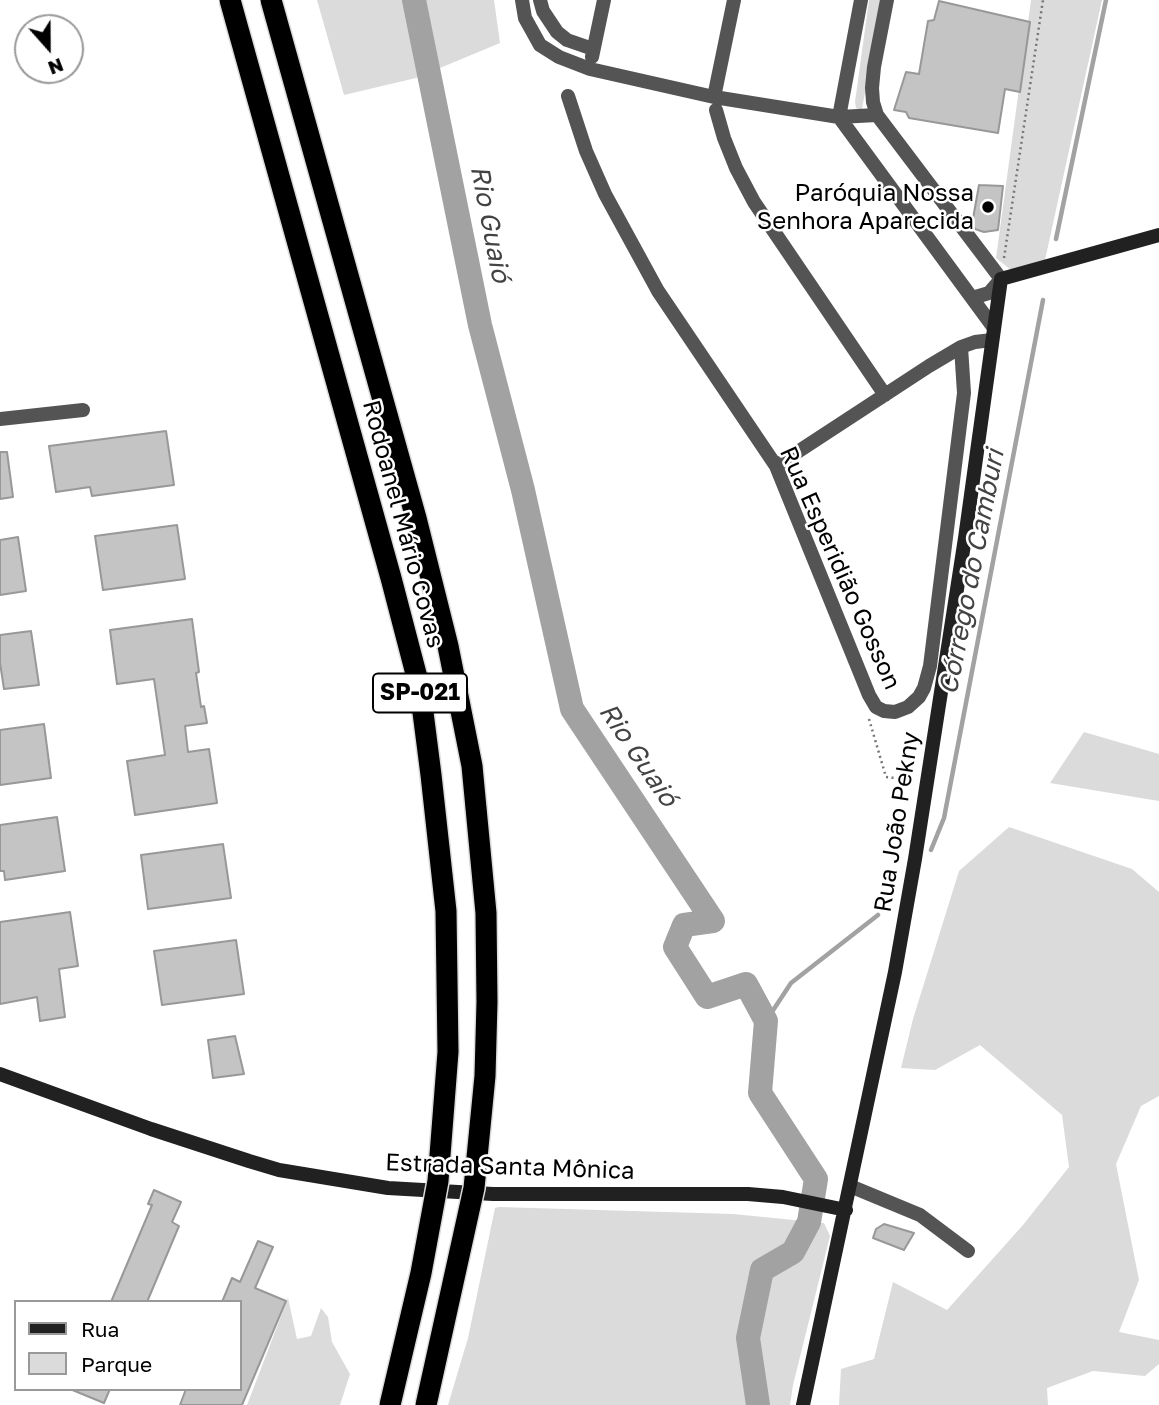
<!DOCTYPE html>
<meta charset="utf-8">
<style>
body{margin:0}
#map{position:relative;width:1159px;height:1405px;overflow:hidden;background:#fff;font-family:"Golos Text",sans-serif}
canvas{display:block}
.legend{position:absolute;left:14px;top:1300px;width:228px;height:91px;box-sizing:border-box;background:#fff;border:2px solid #999;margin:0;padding:9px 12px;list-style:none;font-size:21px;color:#000}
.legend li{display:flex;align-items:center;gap:14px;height:35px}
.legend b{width:35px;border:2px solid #999}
.north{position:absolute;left:14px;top:14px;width:70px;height:70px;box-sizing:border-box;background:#fff;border:2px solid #999;border-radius:50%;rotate:159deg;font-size:19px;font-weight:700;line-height:28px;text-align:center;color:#000}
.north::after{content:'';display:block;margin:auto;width:24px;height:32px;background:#000;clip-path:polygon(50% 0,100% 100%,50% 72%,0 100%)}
</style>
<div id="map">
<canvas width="1159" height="1405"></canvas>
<ul class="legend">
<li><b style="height:9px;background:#212121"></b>Rua</li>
<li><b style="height:19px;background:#dbdbdb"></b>Parque</li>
</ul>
<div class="north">N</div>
</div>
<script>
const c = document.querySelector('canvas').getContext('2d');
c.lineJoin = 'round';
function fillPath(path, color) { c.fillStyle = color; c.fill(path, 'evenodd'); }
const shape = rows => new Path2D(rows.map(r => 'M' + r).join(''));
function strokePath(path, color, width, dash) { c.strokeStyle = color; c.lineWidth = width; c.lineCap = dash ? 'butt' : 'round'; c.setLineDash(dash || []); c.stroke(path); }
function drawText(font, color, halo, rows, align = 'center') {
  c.font = font + ' "Golos Text",sans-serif'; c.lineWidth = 5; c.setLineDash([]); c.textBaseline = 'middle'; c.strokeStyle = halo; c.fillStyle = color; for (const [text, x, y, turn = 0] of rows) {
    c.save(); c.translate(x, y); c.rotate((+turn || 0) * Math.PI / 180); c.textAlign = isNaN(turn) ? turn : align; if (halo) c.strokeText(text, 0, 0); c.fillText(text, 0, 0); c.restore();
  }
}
const green = shape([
 [317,0,494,0,500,43,416,78,344,95],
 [869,0,882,0,862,109,860,110,856,108,855,102],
 [1031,0,1102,0,1045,260,1011,270,996,258],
 [1084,732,1159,754,1159,801,1050,783],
 [1009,827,1132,869,1159,892,1159,1096,1141,1106,1116,1164,1139,1280,1119,1332,1159,1340,1159,1364,1145,1376,1093,1371,1047,1388,1048,1405,839,1405,841,1369,874,1359,893,1282,947,1310,1023,1225,1069,1167,1062,1115,980,1045,935,1070,901,1068,913,1019,959,871],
 [499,1207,733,1214,824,1223,830,1236,793,1385,790,1405,448,1405,468,1338,495,1208],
 [288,1298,297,1339,311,1336,321,1308,328,1317,332,1342,350,1374,340,1405,247,1405]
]);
const stream = shape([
 [1056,239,1106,0],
 [931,850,944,818,1043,300],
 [766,1021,791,983,878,915]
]);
const river = shape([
 [414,0,480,325,523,490,572,709,713,921,684,925,675,947,707,997,746,984,766,1021,760,1093,816,1179,809,1222,793,1252,762,1270,748,1338,758,1405]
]);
const building = shape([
 [939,1,1030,22,1020,92,1005,89,998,133,909,118,906,112,894,110,906,72,919,74,928,21,934,20,939,1],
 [979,185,1003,186,998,230,984,232,975,229,972,224,979,185],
 [166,431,174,485,92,496,90,487,56,492,49,446,166,431],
 [0,452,7,452,13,497,0,499,0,452],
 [177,525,185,579,103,590,95,536,177,525],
 [18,537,26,591,0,595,0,540,18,537],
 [192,619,199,672,196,673,201,707,204,706,207,723,185,726,188,752,209,749,217,803,135,815,127,761,165,755,154,679,117,684,110,630,192,619],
 [31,631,39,685,4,689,0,663,0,635,31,631],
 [44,724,51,778,0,785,0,730,44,724],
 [57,817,65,871,5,880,4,871,0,871,0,825,57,817],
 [223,844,231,898,148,909,141,855,223,844],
 [70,912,78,966,59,969,65,1017,40,1021,37,997,0,1004,0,922,70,912],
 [236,940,244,994,162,1005,154,951,236,940],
 [235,1036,244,1074,213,1078,208,1040,235,1036],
 [154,1190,181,1202,172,1222,179,1226,147,1302,111,1302,152,1205,148,1204,154,1190],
 [884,1224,914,1233,904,1250,873,1238,876,1229,884,1224],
 [258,1241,273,1247,255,1288,286,1301,242,1405,180,1405,186,1389,240,1389,240,1302,222,1302,232,1278,240,1282,258,1241],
 [70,1389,110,1389,104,1403,70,1389]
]);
const path = shape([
 [1004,258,1043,0],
 [869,719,886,777,912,780]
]);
const street = shape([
 [522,0,525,18,540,45,559,57,590,69,714,97,839,117,877,115],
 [540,0,543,11,557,32,567,40,593,49],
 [861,0,839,117,994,328],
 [887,0,874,67,872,88,873,102,877,115,1001,279,989,293,972,298],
 [592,57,604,0],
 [568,96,586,151,605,194,658,291,776,466,869,695,876,707,884,711,895,712,908,707,919,697,924,688,930,666,964,393,961,347],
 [714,97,734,0],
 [716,110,724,138,736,168,754,202,885,395],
 [0,419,83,410],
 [776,466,929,366,961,347,975,342,992,340],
 [850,1186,920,1215,968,1251]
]);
const secondary = shape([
 [0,1074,151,1129,249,1161,279,1170,388,1188,493,1194,748,1194,783,1197,846,1210],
 [803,1405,895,972,915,859,965,538,1001,279,1159,235]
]);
const highwayBridge = shape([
 [230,0,391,578,420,689,431,775,446,911,448,1052,438,1181,421,1273,390,1405],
 [271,0,416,518,448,646,472,766,486,913,487,1002,485,1076,474,1188,426,1405]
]);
const markers = [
 [988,207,7,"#000"]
];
const shields = [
 [420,693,94]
];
const shieldNames = [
 ["SP-021",420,693]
];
const poiNames = [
 ["Paróquia Nossa",974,193],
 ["Senhora Aparecida",974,221]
];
const streetNames = [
 ["Rodoanel Mário Covas",403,524,75],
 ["Rua Esperidião Gosson",840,568,66],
 ["Rua João Pekny",897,822,-81],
 ["Estrada Santa Mônica",510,1167,2]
];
const waterNames = [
 ["Rio Guaió",490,224,79],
 ["Córrego do Camburi",972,572,-79],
 ["Rio Guaió",638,755,56]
];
fillPath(green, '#dbdbdb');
strokePath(stream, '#a2a2a2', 4.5);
strokePath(river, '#a2a2a2', 24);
fillPath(building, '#c4c4c4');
strokePath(building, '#989898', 2);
strokePath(path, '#767676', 2.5, [2, 3.5]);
strokePath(street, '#545454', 14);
strokePath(secondary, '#212121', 14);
strokePath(highwayBridge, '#dbdbdb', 24, []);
strokePath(highwayBridge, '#000', 21);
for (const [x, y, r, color] of markers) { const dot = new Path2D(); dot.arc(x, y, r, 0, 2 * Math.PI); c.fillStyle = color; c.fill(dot); strokePath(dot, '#fff', 2.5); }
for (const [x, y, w] of shields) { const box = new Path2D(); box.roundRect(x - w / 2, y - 19.5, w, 39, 5); c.fillStyle = '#fff'; c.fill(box); strokePath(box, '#000', 2); }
drawText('bold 23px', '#000', null, shieldNames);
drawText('24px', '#000', '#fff', poiNames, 'right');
drawText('24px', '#000', '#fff', streetNames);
drawText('italic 26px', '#434343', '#fff', waterNames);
</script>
